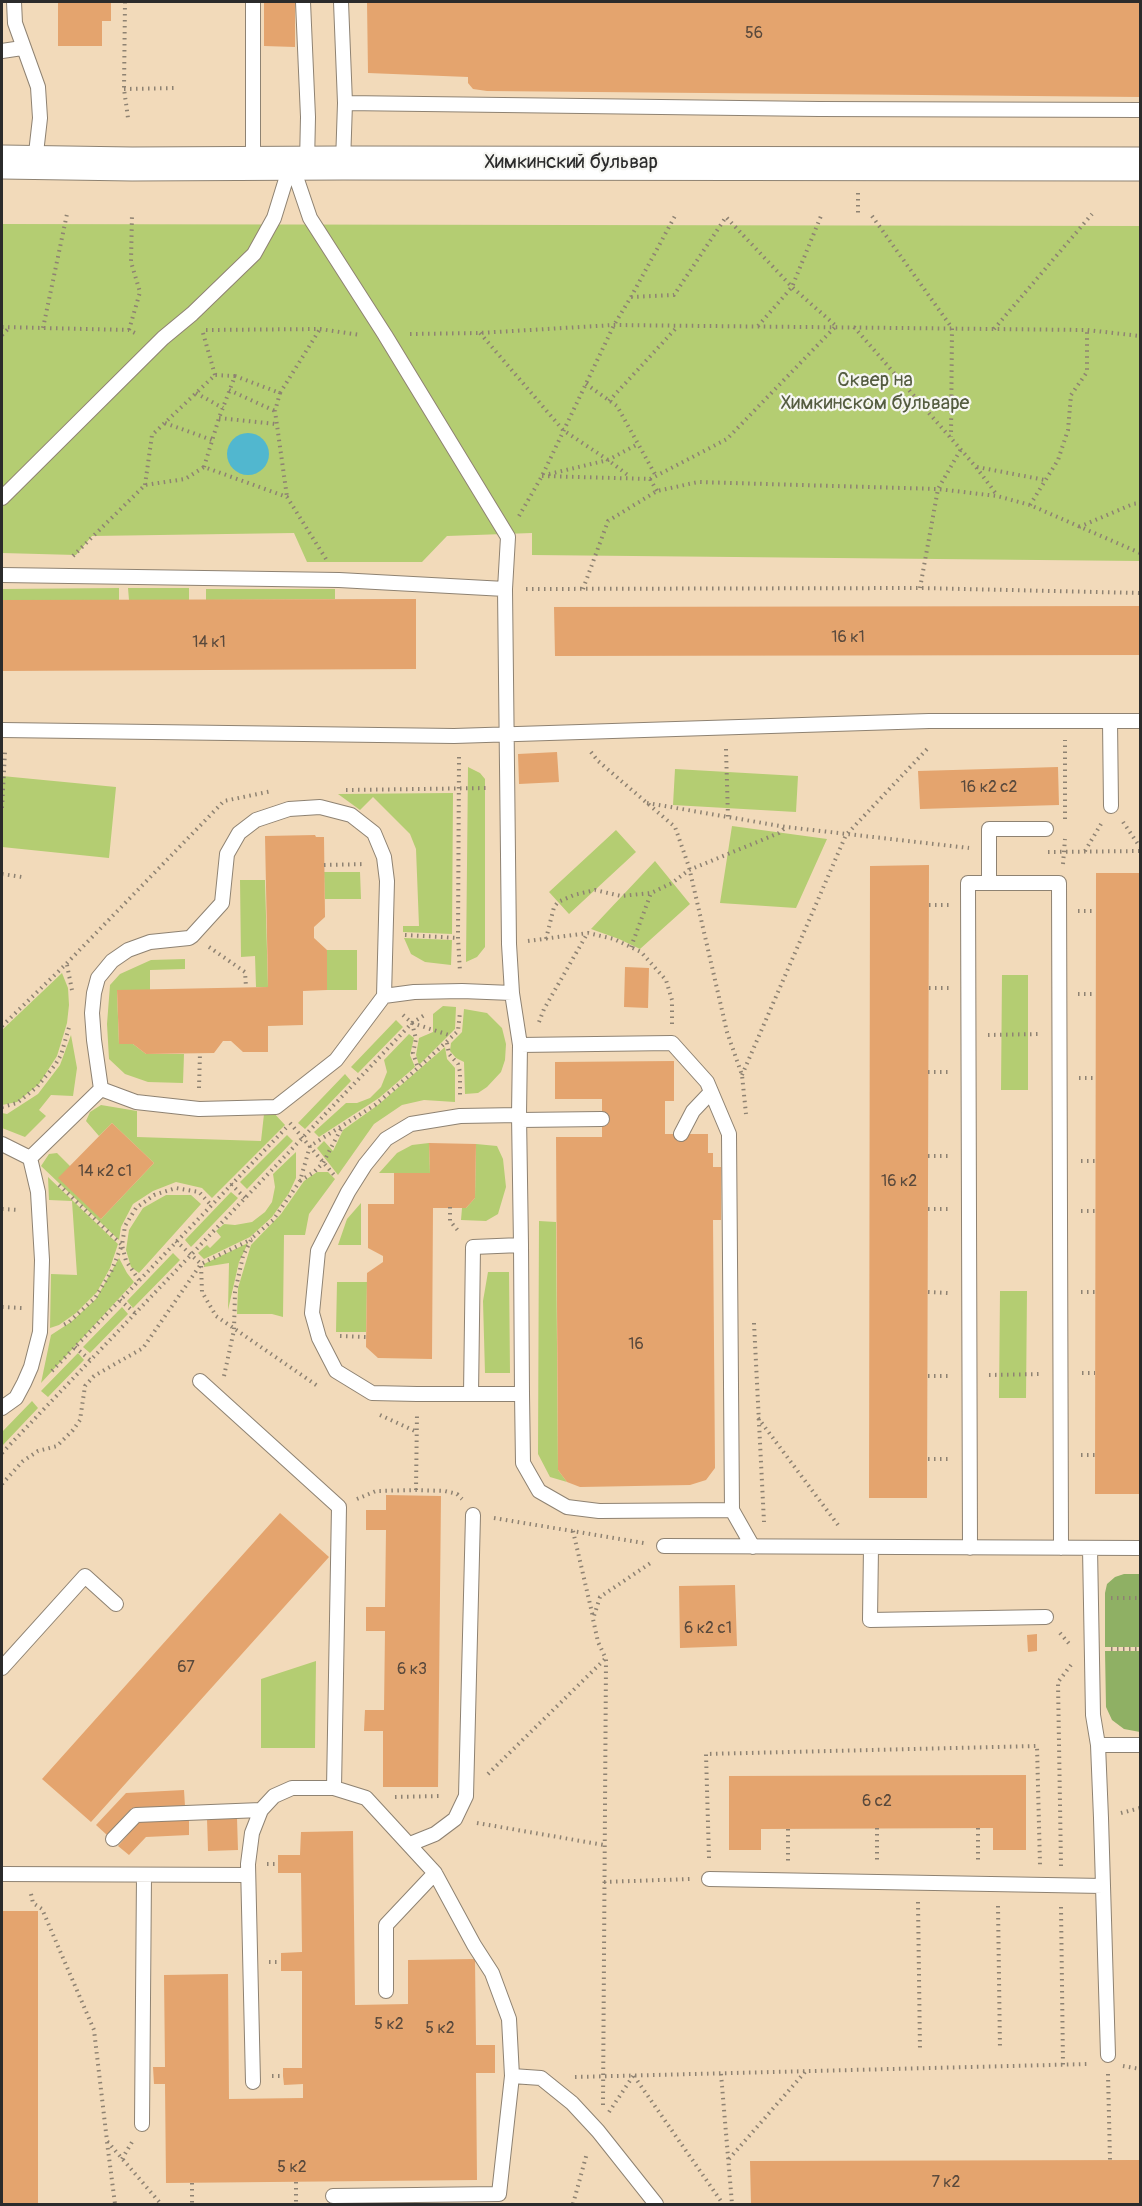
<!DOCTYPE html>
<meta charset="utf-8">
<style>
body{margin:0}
#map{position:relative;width:1142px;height:2206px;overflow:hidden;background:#f2daba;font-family:Pangolin,sans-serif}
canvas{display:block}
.frame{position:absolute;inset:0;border:3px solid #2b2b2b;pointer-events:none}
</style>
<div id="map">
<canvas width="1142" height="2206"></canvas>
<div class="frame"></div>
</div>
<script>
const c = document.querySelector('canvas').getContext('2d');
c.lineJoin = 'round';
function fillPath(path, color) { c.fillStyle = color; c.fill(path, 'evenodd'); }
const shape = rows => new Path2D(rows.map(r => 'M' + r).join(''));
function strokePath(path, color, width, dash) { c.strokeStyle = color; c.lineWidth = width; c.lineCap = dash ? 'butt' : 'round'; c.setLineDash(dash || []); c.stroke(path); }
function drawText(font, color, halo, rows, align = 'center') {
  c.font = font + ' Pangolin,sans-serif'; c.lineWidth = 4.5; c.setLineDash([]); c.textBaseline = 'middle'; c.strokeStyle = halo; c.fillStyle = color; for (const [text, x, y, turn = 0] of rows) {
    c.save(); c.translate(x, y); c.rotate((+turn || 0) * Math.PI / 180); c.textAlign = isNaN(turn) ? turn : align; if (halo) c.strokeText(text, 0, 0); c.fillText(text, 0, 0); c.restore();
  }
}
const green = shape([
 [2,224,1140,226,1140,561,532,555,532,533,447,536,422,562,307,562,294,533,92,536,76,555,2,553],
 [119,588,119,600,2,600,2,589],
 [128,588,189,588,189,600,129,600],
 [206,589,335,589,335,599,206,600],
 [468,767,480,773,485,779,485,947,477,957,466,962],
 [675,769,798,776,796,812,673,805],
 [2,776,116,787,109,858,2,847],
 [453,793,452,934,403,932,403,926,419,926,416,849,410,834,373,797,360,810,338,794],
 [732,826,827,839,796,908,720,903],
 [616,830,636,852,569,914,549,892],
 [655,861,690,904,640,949,619,939,591,929],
 [324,872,360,872,361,899,325,899],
 [240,880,265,880,268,987,256,987,255,956,241,957],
 [404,938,452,940,451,965,425,962,411,954],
 [327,950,357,950,357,990,327,990],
 [185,959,185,969,150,970,150,990,117,991,119,1044,133,1044,146,1054,184,1054,183,1083,148,1082,125,1074,109,1059,107,1024,110,985,120,974,151,960],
 [62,973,68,988,69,1005,67,1023,57,1056,39,1084,17,1102,2,1105,2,1030],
 [1002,975,1028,975,1028,1090,1001,1090],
 [443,1006,456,1007,455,1029,419,1065,416,1055,419,1038,433,1032,433,1014],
 [464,1009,487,1013,502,1028,506,1044,505,1060,501,1072,487,1087,478,1093,465,1094,464,1062,456,1058,450,1051,451,1043,462,1032],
 [396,1020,403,1027,358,1073,351,1067],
 [409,1034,414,1038,410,1055,415,1067,379,1098,319,1137,314,1132,346,1103,357,1103,370,1098,381,1087,387,1072,384,1060],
 [71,1035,77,1068,73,1096,51,1095,39,1110,46,1116,25,1137,2,1128,2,1113,7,1114,38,1094,60,1065],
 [445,1047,447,1059,455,1068,455,1102,424,1100,402,1105,374,1124,338,1175,317,1148,324,1141,333,1151,343,1130,378,1105],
 [345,1074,351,1081,305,1129,298,1123],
 [101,1105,137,1111,137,1137,261,1141,264,1114,272,1111,285,1125,212,1198,202,1188,176,1182,153,1191,133,1204,121,1227,119,1240,41,1166,49,1154,57,1153,70,1166,101,1219,154,1163,112,1123,99,1136,86,1121,90,1112],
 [287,1135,293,1141,247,1189,240,1182],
 [429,1143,430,1173,379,1173,397,1153,412,1145],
 [476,1144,497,1146,503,1159,506,1187,498,1214,486,1221,461,1220,462,1208,466,1208,475,1198],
 [296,1152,296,1178,289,1193,272,1217,250,1237,204,1259,198,1253,207,1245,210,1248,221,1237,216,1231,224,1224,235,1225,252,1222,265,1212,272,1202,275,1187,273,1174],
 [317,1172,328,1172,335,1179,309,1214,305,1235,284,1235,283,1317,272,1314,237,1314,238,1288,251,1245,281,1214,304,1181],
 [48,1177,118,1244,110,1268,97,1292,76,1313,59,1325,50,1328,51,1274,77,1275,72,1201,49,1200],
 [231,1192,238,1198,191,1247,185,1240],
 [166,1195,191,1195,201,1204,139,1273,131,1267,126,1250,129,1230,143,1208],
 [361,1203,361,1245,338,1245,347,1219],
 [539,1221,556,1222,558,1470,567,1482,550,1477,538,1454],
 [248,1243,239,1262,228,1310,229,1263,204,1267,204,1264],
 [173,1253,180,1260,133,1308,127,1301],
 [119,1258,127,1273,134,1282,41,1383,51,1335,71,1322,96,1299],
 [488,1272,509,1272,510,1373,485,1373,483,1301],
 [337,1282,367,1282,366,1332,336,1332],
 [1000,1291,1027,1291,1026,1398,999,1398],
 [122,1307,128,1314,90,1353,83,1347],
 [78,1353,84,1360,48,1397,41,1391],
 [32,1401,38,1408,2,1446,2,1432],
 [316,1661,315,1748,261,1748,261,1679]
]);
const forest = shape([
 [1124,1574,1140,1574,1140,1647,1105,1647,1105,1593,1107,1584,1115,1577],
 [1105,1651,1140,1651,1140,1732,1124,1729,1112,1720,1106,1707]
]);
const water = shape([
 '227 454a21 21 0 1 1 42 0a21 21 0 1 1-42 0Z'
]);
const building = shape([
 [58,2,111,2,111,21,102,21,102,46,58,46],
 [264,2,295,2,295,47,264,46],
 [367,2,1140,2,1140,97,487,91,473,89,468,83,468,77,368,73],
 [416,599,416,669,2,671,2,600],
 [1140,606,1140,655,555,656,554,607],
 [557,752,559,782,519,784,518,754],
 [1058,767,1059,805,920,809,918,771],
 [315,835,316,837,324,837,325,917,314,927,314,938,327,950,327,990,303,991,303,1025,268,1026,268,1052,243,1052,231,1041,223,1041,214,1053,146,1054,133,1044,119,1044,117,990,268,987,265,836],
 [929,865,927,1498,869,1498,870,866],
 [1096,873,1140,873,1140,1494,1095,1494],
 [625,967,649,968,648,1008,624,1007],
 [674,1061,674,1101,665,1101,665,1134,708,1134,708,1153,713,1153,713,1167,721,1167,721,1220,713,1220,715,1468,706,1480,690,1485,580,1487,567,1482,558,1470,556,1137,602,1137,602,1099,555,1099,555,1062],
 [112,1123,154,1163,101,1219,58,1178],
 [429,1143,476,1144,475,1198,466,1208,433,1208,432,1359,378,1358,366,1347,367,1273,383,1262,383,1256,368,1248,368,1204,394,1204,394,1173,430,1173],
 [386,1495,441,1496,438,1787,383,1787,383,1731,364,1731,365,1710,384,1710,385,1631,366,1631,366,1607,385,1607,386,1530,366,1530,366,1510,386,1510],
 [280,1513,329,1557,91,1822,42,1779],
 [735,1585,737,1646,680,1648,679,1586],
 [1037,1634,1037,1651,1028,1652,1027,1635],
 [1026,1775,1026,1850,993,1850,993,1828,761,1829,761,1850,729,1850,729,1776],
 [184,1790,185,1806,132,1808,107,1835,96,1825,126,1793],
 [237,1818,238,1850,208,1851,207,1819],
 [189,1820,189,1835,146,1837,129,1855,118,1846,139,1822],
 [353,1831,355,2005,408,2004,408,1960,475,1959,476,2045,495,2045,495,2073,476,2073,477,2180,166,2183,165,2084,154,2084,153,2067,165,2067,164,1975,228,1974,229,2099,303,2098,303,2084,284,2085,283,2076,283,2068,302,2068,302,1971,281,1971,281,1953,302,1952,301,1873,278,1873,278,1855,300,1855,301,1832],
 [2,1911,38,1911,38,2204,2,2204],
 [1140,2160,1140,2204,751,2204,750,2161]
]);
const path = shape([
 [125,2,124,89,128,118],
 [124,89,177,88],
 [858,193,858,216],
 [872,216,952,328,951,437],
 [758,326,792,287,821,216],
 [2,327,129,330,137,334],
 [854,327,976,467,997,495],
 [43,328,67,214],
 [994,329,1092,214],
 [129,330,140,292,131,262,132,214],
 [206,330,320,329,360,335],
 [203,333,215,375],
 [480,333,563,430,608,460,629,476],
 [410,334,479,333,614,325,1087,330,1140,336],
 [2,335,9,328],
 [586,384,617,406,656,476],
 [229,390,275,411],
 [196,393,223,408],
 [280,393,320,329],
 [609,401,678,326],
 [219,418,276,424],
 [165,423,212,440],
 [204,467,219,418,235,376,280,393,275,411,287,497],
 [977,467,1045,480],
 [549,474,608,460,638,444],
 [542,476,650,479,656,476,727,439,836,326,792,287,726,217,674,295,631,297],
 [650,479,657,491],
 [145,485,152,435,215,375,235,376],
 [1030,505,1058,460,1068,430,1071,395,1087,372,1087,330],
 [519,516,542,476,614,325,631,297,675,216],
 [1079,527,1133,504,1140,503],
 [73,556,145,485,185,479,204,467,287,497,326,559],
 [920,588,938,489,961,449],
 [526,589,920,588,1140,593],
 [583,589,608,521,657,491,698,482,938,489,997,496,1030,505,1140,553],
 [726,749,728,817],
 [591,752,598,761,675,827,689,867,727,1032,742,1075,746,1114],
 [459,757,458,938,460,972],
 [346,790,488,788],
 [647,803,786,827,969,848],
 [2,808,5,752],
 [1065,819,1065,740],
 [1123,822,1140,847],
 [1085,851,1101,824],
 [1048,852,1140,851],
 [1063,864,1065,839],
 [324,865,366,864],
 [2,874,22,877],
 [929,905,949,905],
 [1078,911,1096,911],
 [405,935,458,938],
 [546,939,554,907,558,902,574,895,595,890,621,896,651,893,672,883,689,870,779,833,786,827],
 [528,941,588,933,614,939,641,952,666,980,672,1000,672,1024],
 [209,947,245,972,246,987],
 [631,947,651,893],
 [67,965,72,990],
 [929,988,949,988],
 [1078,994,1096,994],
 [403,1015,412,1023,416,1039,413,1053,418,1068],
 [539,1022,544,1009,587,934],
 [412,1023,452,1036],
 [2,1026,66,964,224,801,272,791],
 [988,1035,1038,1034],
 [447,1043,449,1054,458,1064,460,1072,460,1095],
 [928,1072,948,1072],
 [742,1075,846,835,929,747],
 [1079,1078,1096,1078],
 [199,1088,200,1053],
 [2,1107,17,1103,37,1087,55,1065,61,1055,70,1024],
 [290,1123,334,1175],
 [928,1156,948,1156],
 [1081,1161,1096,1161],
 [300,1181,314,1172,323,1163,342,1127],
 [231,1184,245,1198],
 [59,1185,122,1245,111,1272,95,1298,69,1322,61,1326],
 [450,1207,450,1221,460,1233],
 [2,1209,19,1210],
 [928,1209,948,1209],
 [1081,1211,1096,1211],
 [176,1241,201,1264,202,1292,216,1316,319,1387],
 [139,1280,126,1261,122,1245,125,1226,136,1208,154,1195,176,1188,199,1192,211,1205],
 [928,1292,948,1293],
 [1081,1292,1096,1292],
 [120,1300,135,1313],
 [2,1307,22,1308],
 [754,1323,764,1522],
 [340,1336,366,1337],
 [75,1347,90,1360],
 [52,1371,286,1128],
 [1082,1373,1095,1373],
 [989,1375,1041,1374],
 [224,1376,234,1330,235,1292,243,1256,252,1238,273,1220,300,1181,310,1146,375,1105,418,1068,458,1031,460,1012],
 [928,1376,948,1376],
 [380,1415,417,1432],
 [758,1418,838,1525],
 [2,1453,412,1023,426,1014],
 [1081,1455,1096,1455],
 [928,1459,951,1459],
 [2,1484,23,1461,38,1451,57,1446,73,1430,80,1420,85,1386,94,1376,143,1348,201,1264,252,1239],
 [416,1490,417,1413],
 [357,1499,376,1491,416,1490,445,1491,457,1494,462,1499],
 [494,1518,644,1543],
 [573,1531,593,1617],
 [1111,1598,1140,1598],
 [1060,1633,1071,1646],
 [1111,1649,1140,1649],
 [488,1774,605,1659],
 [395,1797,442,1796],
 [1121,1813,1140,1808],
 [477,1823,604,1845],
 [877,1828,877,1861],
 [978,1828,978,1863],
 [788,1829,788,1861],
 [709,1858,706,1754,1037,1746,1040,1865],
 [267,1864,278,1864],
 [1061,1866,1058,1682,1071,1665],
 [604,1882,690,1879],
 [31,1894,33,1903,42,1909,94,2030,107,2141,161,2204],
 [918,1902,920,2051],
 [998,1906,1000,2050],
 [1061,1907,1063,2065],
 [269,1962,281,1962],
 [1123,2066,1140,2069],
 [721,2074,732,2204],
 [1108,2074,1110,2160],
 [272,2076,283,2076],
 [634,2076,723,2204],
 [575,2077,1089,2064],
 [603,2105,606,1659,598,1642,593,1619,600,1597,652,1562],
 [609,2112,633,2076],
 [107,2142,115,2204],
 [122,2159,132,2142],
 [729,2159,805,2072],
 [296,2182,296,2204],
 [192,2183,192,2204],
 [573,2204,587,2153]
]);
const service = shape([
 [14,2,15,23,38,87,40,118,35,162],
 [253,2,253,163],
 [303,2,308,117,307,163],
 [341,2,345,103,343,163],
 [2,51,22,48],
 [345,103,819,109,1140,110],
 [292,165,310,218,385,335,508,537,505,589,509,944,512,993,520,1045,519,1115],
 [2,498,163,338,192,314,254,254,274,218,291,163],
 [2,575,339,580,505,589],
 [1110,721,1111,806],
 [2,730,454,736,929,721,1140,721],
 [320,807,351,815,374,833,384,857,387,881,384,996,336,1060,276,1107,199,1109,136,1102,101,1089,94,1040,92,1013,94,993,98,978,112,961,128,950,150,942,189,938,192,936,222,903,227,854,239,833,256,820,289,809,320,807],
 [989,883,989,829,1046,829],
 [384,996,414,992,462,991,512,993],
 [520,1045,672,1043,707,1082,729,1134,732,1510,753,1547],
 [520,1120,602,1119],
 [681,1134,693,1111,711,1092],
 [2,1144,30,1158],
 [30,1158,101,1089],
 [200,1381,339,1507,334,1788],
 [471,1394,473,1247,521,1245,519,1115,460,1116,411,1124,386,1139,365,1165,348,1192,318,1251,312,1313,319,1338,336,1371,372,1393,417,1394,522,1394,521,1245],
 [522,1394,523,1463,539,1491,567,1507,599,1511,732,1510],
 [2,1408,16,1398,24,1383,31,1367,40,1332,42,1260,38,1192,30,1158],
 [664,1546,1140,1548],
 [871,1547,870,1620,1046,1617],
 [970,1548,968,883,1059,883,1061,1548],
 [1090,1548,1093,1715,1098,1745,1101,1818,1108,2055],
 [2,1668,85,1576,116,1604],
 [1098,1745,1140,1745],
 [113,1839,136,1815,261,1810],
 [410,1844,435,1834,455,1819,466,1796,473,1515],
 [2,1874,248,1875],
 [709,1879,1103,1886],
 [386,1991,386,1925,435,1873],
 [512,2076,541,2078,572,2103,598,2131,656,2204],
 [253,2082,248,1864,252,1833,261,1810,274,1796,292,1788,334,1788,366,1798,435,1873,474,1945,492,1973,509,2019,512,2076,499,2194,333,2196],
 [142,2124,144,1875]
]);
const secondary = shape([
 [2,162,132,164,343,163,1140,164]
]);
const numberNames = [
 ["56",754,34],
 ["16 к1",848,638],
 ["14 к1",209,643],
 ["16 к2 c2",989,788],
 ["14 к2 с1",105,1172],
 ["16 к2",899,1182],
 ["16",636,1345],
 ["6 к2 с1",708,1629],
 ["67",186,1668],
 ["6 к3",412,1670],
 ["6 с2",877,1802],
 ["5 к2",389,2025],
 ["5 к2",440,2029],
 ["5 к2",292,2168],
 ["7 к2",946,2183]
];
const streetNames = [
 ["Химкинский бульвар",571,163]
];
const parkNames = [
 ["Сквер на",875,381],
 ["Химкинском бульваре",875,404]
];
fillPath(green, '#b4cd72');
fillPath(forest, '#8fb064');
fillPath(water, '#51b7cf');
fillPath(building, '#e4a46e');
strokePath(service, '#8e8272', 16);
strokePath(secondary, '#8e8272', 35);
strokePath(path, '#8e8272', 4, [1.5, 4.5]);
strokePath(service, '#fff', 14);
strokePath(secondary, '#fff', 33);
drawText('16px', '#59493c', null, numberNames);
drawText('20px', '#2b2b2b', '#f6f6f2', streetNames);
drawText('20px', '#545c40', '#f6f6f2', parkNames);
</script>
